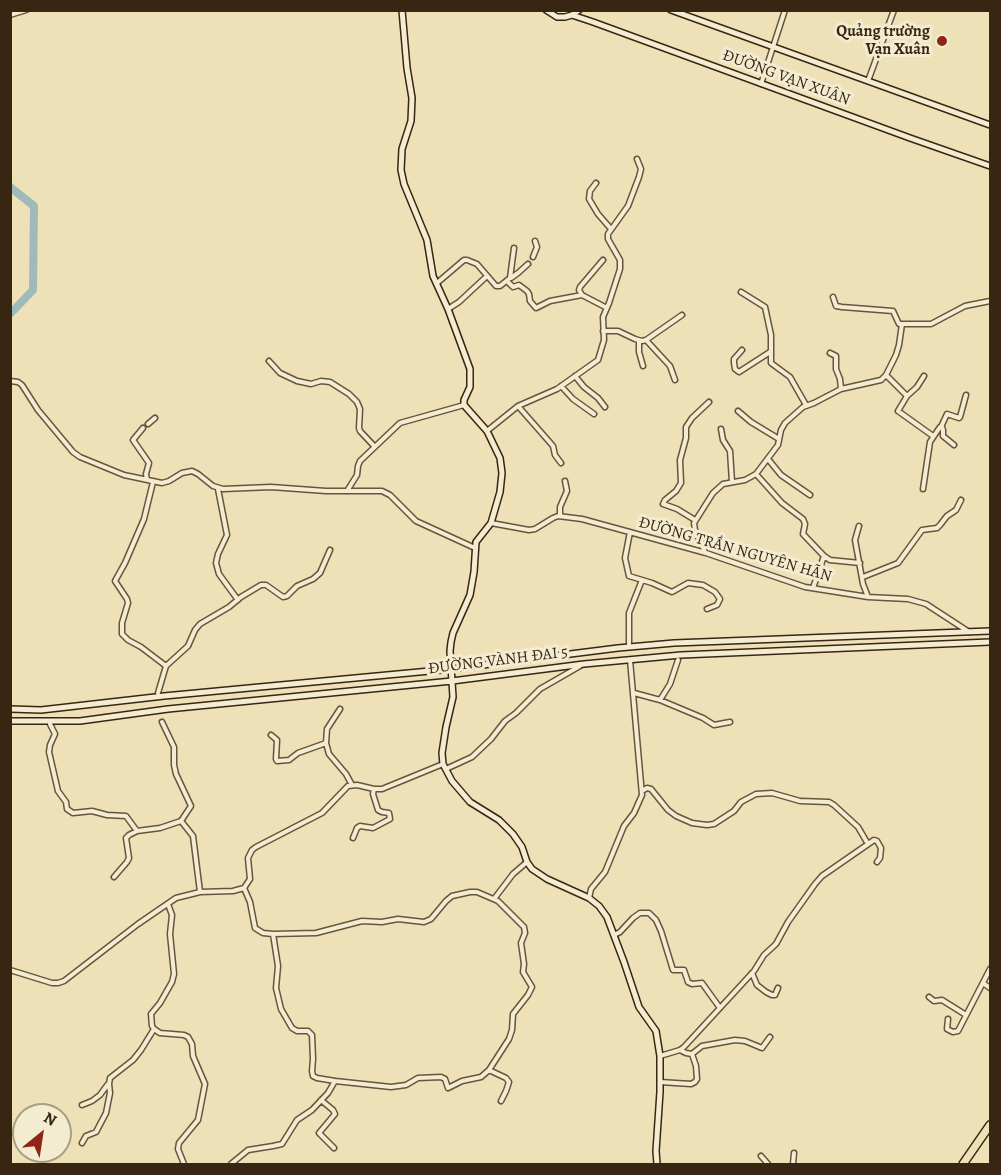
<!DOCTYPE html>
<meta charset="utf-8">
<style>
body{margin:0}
#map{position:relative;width:1001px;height:1175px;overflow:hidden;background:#eee1b8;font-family:Alegreya,serif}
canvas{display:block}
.frame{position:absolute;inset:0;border:12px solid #382613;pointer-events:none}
.north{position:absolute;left:12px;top:1103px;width:60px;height:60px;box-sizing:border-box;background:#f4ecd1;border:2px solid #a99d85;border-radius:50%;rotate:30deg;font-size:16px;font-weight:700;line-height:24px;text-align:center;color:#382613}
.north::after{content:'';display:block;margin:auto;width:21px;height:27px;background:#8f2418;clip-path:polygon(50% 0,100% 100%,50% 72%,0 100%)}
</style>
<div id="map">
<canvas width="1001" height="1175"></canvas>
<div class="frame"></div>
<div class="north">N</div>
</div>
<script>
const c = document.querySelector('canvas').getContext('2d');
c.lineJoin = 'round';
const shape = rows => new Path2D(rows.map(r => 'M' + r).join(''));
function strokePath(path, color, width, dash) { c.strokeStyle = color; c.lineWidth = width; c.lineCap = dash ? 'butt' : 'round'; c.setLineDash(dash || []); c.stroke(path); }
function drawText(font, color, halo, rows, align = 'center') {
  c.font = font + ' Alegreya,serif'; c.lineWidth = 6; c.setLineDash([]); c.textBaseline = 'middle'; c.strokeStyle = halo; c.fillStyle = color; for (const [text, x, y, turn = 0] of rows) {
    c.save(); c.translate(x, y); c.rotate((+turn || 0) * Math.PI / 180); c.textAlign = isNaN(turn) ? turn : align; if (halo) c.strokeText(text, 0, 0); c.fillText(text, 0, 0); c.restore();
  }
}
const river = shape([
 [10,187,34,206,33,290,10,314]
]);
const street = shape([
 [10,15,26,10],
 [868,81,894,10],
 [761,84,785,10],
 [596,183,590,191,589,199,598,214,611,229],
 [533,257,537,247,535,241],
 [603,260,580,287,579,290,582,295,607,308],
 [511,278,518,273,528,264],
 [507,281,513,287,519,285,527,291,529,294,530,301,536,308,550,301,582,295],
 [437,283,464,260,467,260,477,264,496,286,500,286,510,278,514,248],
 [741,292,765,307,771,335,771,363,790,377,806,405],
 [448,309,459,302,487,276],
 [902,324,931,324,965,306,990,301],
 [603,331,618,331,635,339,642,341,646,340,682,315],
 [646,340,670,366,675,380],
 [639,341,639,352,643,366],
 [742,350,734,359,734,363,735,369,739,372,770,352],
 [830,353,836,356,836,369,840,379,841,389],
 [269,361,280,373,297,381,311,384,321,381,330,382,349,394,357,402,360,409,359,428,360,431,375,447],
 [886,375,907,396],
 [575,376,584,387,598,398,605,407],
 [924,376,917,387,907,396,898,411,933,436],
 [10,381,18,382,22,385,38,410,73,452,80,457,124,475,162,483,169,481,182,473,192,471,198,474,213,486,223,489,271,487,326,491,382,491,390,495,416,521,475,548],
 [561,386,573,399,594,414],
 [518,406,553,446,555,455,561,463],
 [738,411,751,422,779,439],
 [148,424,155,418],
 [941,427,947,414,959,418,960,417,966,395],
 [143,428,133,440,149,463,146,474,147,480],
 [721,429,723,440,730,451,732,482],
 [487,431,518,406,557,389,598,360,604,340,603,317,609,303,620,269,620,260,608,239,608,234,628,206,639,177,641,169,637,159],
 [768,459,781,475,810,495],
 [756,474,782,503,803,519,805,524,803,534,824,556,830,560,860,563],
 [153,482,144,519,125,563,115,581,127,599,128,603,122,623,122,634,128,640,141,647,166,666],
 [218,489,227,535,218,554,216,563,219,574,238,600],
 [923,489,930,442,940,427,942,427,943,430,943,436,954,445],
 [347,491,357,475,358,466,360,461,400,423,464,405],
 [560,516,560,507,567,491,565,481],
 [695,520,677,509,663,504,665,500,676,491,681,483,680,460,686,438,686,427,692,418,709,402],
 [491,523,529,530,535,529,553,518,558,516,582,519,706,553,805,587,868,597,908,599,926,604,969,632],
 [859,526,855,540,863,584,868,597],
 [630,532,625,558,629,576,652,583,672,592,688,583,703,585,715,592,720,599,717,605,707,609],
 [705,552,695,530,694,523,713,493,723,484,745,480,756,474,778,445,781,430,785,423,803,407,814,403,841,389,881,380,886,375,896,355,899,345,902,324,899,324,893,311,842,307,836,306,833,297],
 [863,577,898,563,922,530,937,528,940,525,947,516,956,510,961,500],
 [813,588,824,556],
 [629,647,629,613,642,580],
 [158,693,166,666,188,646,195,630,200,624,229,607,241,597,261,585,266,585,283,597,287,596,297,586,313,579,320,573,330,550],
 [634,693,660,700,703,718,714,725,730,722],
 [660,700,670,684,678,660],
 [340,709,327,729,326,743,329,754,346,774,352,785],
 [50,724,55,734,50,745,49,752,58,791,66,802,67,809,73,813,92,811,107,815,126,816,137,831],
 [271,735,277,740,276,759,277,761,289,760,298,753,326,743],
 [446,769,472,757,491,739,505,721,516,713,540,689,580,666],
 [642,791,647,788,651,789,668,810,676,816,692,823,707,825,714,824,734,811,741,802,756,794,772,793,800,801,829,802,834,805,858,827,868,844],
 [181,821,193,836,200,892],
 [353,838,357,828,360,826,373,828,390,819,389,813,382,812,378,810,373,794,374,789],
 [114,877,127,862,129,858,126,838,129,835,137,831,160,828,181,821,191,806,176,774,174,765,174,747,162,722],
 [244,888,250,902,255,928,263,933,273,934,316,933,362,921,382,922,398,919,424,922,431,919,446,901,452,896,470,892,477,892,498,901,524,927,525,933,521,943,524,964,523,972,532,987,528,995,513,1014,512,1030,509,1039,489,1070,481,1077,462,1081,448,1088,445,1079,441,1077,418,1078,406,1085,391,1087,335,1081,317,1078,313,1076,312,1071,313,1059,312,1035,308,1031,297,1031,292,1028,281,1009,276,988,278,966,273,934],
 [589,898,591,889,605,872,624,826,634,813,642,795,630,660],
 [494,899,513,874,527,862],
 [168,904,172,915,170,934,174,974,172,982,160,1003,151,1014,152,1026,154,1029,160,1033,184,1035,188,1037,192,1044,193,1056,205,1084,198,1120,179,1143,178,1149,184,1164],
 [614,935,620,932,633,918,640,913,649,913,656,920,661,931,673,970,684,970,688,982,692,984,702,983,720,1008],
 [10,970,52,983,58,983,64,981,138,924,176,898,200,892,233,891,244,888,250,879,248,858,252,850,256,847,322,813,348,786,357,785,374,789,382,789,443,764],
 [752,973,757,985,766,992,772,995,775,995,778,988],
 [983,983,990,988],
 [929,997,934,1001,942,1000,966,1015],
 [948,1019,947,1029,953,1032,958,1031,990,969],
 [680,1050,686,1053,692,1054,702,1046,735,1040,745,1041,762,1048,770,1037],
 [660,1056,680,1050,684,1047,754,971,764,955,776,944,788,922,815,884,822,876,874,840,877,841,881,848,880,858,877,862],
 [489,1070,506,1078,509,1082,506,1091,501,1101],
 [660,1082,691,1084,695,1082,697,1079,696,1066,692,1054],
 [321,1100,333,1110,335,1114,319,1133,334,1148],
 [82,1105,92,1101,100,1095,108,1084],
 [82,1143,86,1136,96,1132,106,1113,110,1093,109,1084,110,1078,133,1060,141,1050,154,1029],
 [761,1156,768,1164],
 [231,1164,248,1150,273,1146,282,1144,297,1120,312,1110,328,1093,335,1081],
 [793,1164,794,1153]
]);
const secondary = shape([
 [402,10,407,68,412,98,411,121,402,149,401,170,404,184,427,240,433,276,448,309,470,369,470,387,464,400,464,405,487,431,500,458,502,473,500,492,491,523,476,542,474,572,470,595,453,633,451,642,450,651,453,697,446,727,442,753,443,764,452,781,470,802,499,820,513,834,522,847,527,862,532,869,547,879,589,898,599,906,607,917,624,962,639,1007,656,1031,660,1056,660,1092,656,1151,657,1164],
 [546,10,557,17,565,17,572,15,579,10],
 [671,10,990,125],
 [572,15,593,22,910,138,990,166],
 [10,709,41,710,164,696,451,669,618,648,674,643,990,631],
 [10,721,80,721,168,709,452,681,584,664,681,655,990,642]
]);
const highway = shape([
 [963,1164,990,1125]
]);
const markers = [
 [942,41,6,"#8f2418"]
];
const poiNames = [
 ["Quảng trường",930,32],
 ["Vạn Xuân",930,50]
];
const streetNames = [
 ["ĐƯỜNG VẠN XUÂN",786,78,20],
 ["ĐƯỜNG TRẦN NGUYÊN HÃN",735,550,16],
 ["ĐƯỜNG VÀNH ĐAI 5",498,661,-7]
];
strokePath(river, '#9ebbb9', 8);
strokePath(street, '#66553c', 7);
strokePath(secondary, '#382613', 8);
strokePath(highway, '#382613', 10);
strokePath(street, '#f4ecd1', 4);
strokePath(secondary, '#f4ecd1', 5);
strokePath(highway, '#eee1b8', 7);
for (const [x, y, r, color] of markers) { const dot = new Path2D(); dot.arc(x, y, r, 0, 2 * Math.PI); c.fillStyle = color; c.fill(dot); strokePath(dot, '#f4ecd1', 2); }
drawText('bold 16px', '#382613', '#f4ecd1', poiNames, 'right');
drawText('16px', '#382613', '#f4ecd1', streetNames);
</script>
